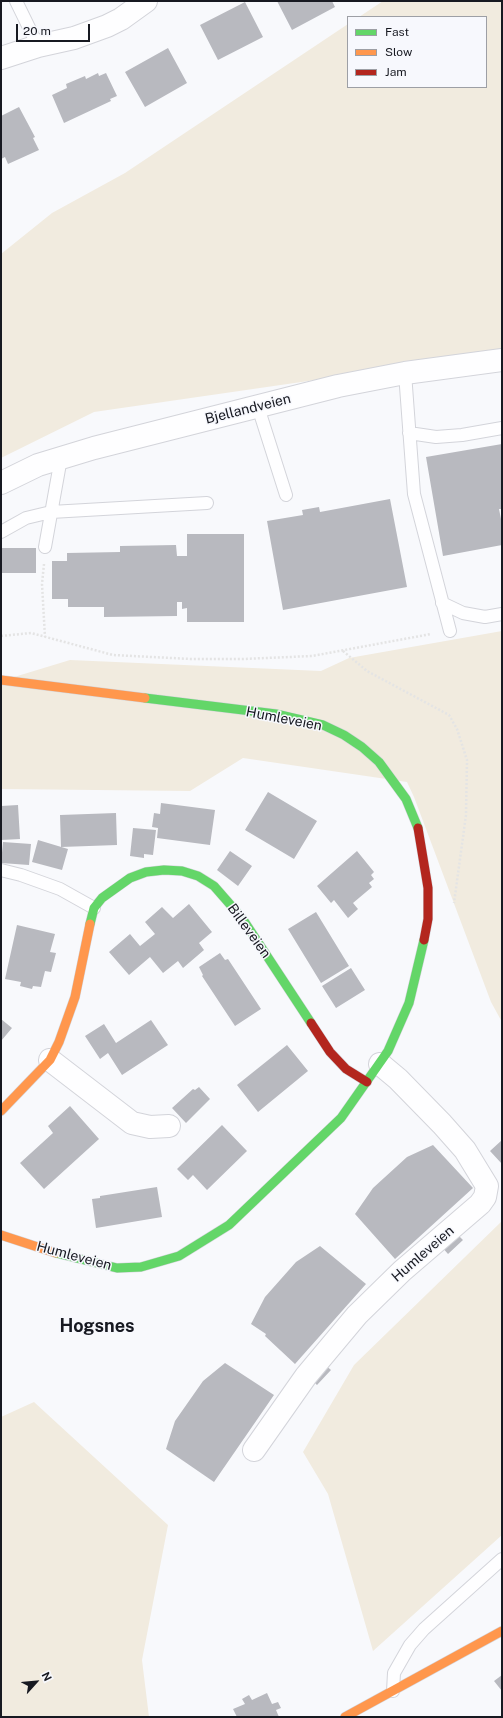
<!DOCTYPE html>
<style>
body{margin:0}
#map{position:relative;width:503px;height:1718px;overflow:hidden;background:#f8f9fc;font-family:"Public Sans",sans-serif}
canvas{display:block}
.frame{position:absolute;inset:0;border:2px solid #171921;pointer-events:none}
.legend{position:absolute;left:347px;top:16px;width:140px;height:72px;box-sizing:border-box;background:#f7f8fd;border:1px solid #9d9fa5;margin:0;padding:5px 7px;list-style:none;font-size:12px;color:#171921}
.legend li{display:flex;align-items:center;gap:8px;height:20px}
.legend b{width:20px;border:1px solid #9d9fa5}
.north{position:absolute;left:16px;top:1662px;width:40px;height:40px;-webkit-text-stroke:3px #f7f8fd;paint-order:stroke;rotate:63deg;font-size:11px;font-weight:700;line-height:16px;text-align:center;color:#171921}
.north::after{content:'';display:block;margin:auto;width:14px;height:18px;background:#171921;clip-path:polygon(50% 0,100% 100%,50% 72%,0 100%)}
.scale{position:absolute;left:16px;top:24px;width:74px;height:18px;box-sizing:border-box;border:2px solid #171921;border-top:0;padding-left:5px;font-size:12px;line-height:14px;white-space:nowrap;color:#171921;-webkit-text-stroke:3px #f7f8fd;paint-order:stroke}
</style>
<div id="map">
<canvas width="503" height="1718"></canvas>
<div class="frame"></div>
<ul class="legend">
<li><b style="height:5px;background:#63d668"></b>Fast</li>
<li><b style="height:5px;background:#ff974d"></b>Slow</li>
<li><b style="height:5px;background:#b3261e"></b>Jam</li>
</ul>
<div class="north">N</div>
<div class="scale">20 m</div>
</div>
<script>
const c = document.querySelector('canvas').getContext('2d');
c.lineJoin = 'round';
function fillPath(path, color) { c.fillStyle = color; c.fill(path, 'evenodd'); }
const shape = rows => new Path2D(rows.map(r => 'M' + r).join(''));
function strokePath(path, color, width, dash) { c.strokeStyle = color; c.lineWidth = width; c.lineCap = dash ? 'butt' : 'round'; c.setLineDash(dash || []); c.stroke(path); }
function drawText(font, color, halo, rows, align = 'center') {
  c.font = font + ' "Public Sans",sans-serif'; c.lineWidth = 3; c.setLineDash([]); c.textBaseline = 'middle'; c.strokeStyle = halo; c.fillStyle = color; for (const [text, x, y, turn = 0] of rows) {
    c.save(); c.translate(x, y); c.rotate((+turn || 0) * Math.PI / 180); c.textAlign = isNaN(turn) ? turn : align; if (halo) c.strokeText(text, 0, 0); c.fillText(text, 0, 0); c.restore();
  }
}
const green = shape([
 [383,1,502,1,502,353,94,412,1,458,1,254,52,213,125,173,348,24,348,87,486,87,486,17,359,17],
 [502,631,502,1022,491,1002,414,797,407,782,243,758,190,791,1,789,1,681,70,660,321,671,349,658],
 [502,1221,502,1535,373,1651,328,1494,303,1452,354,1365],
 [34,1402,168,1525,142,1660,149,1717,1,1717,1,1417]
]);
const building = shape([
 [277,1,332,1,335,7,292,30],
 [245,2,263,37,218,60,200,25],
 [168,48,187,83,145,107,125,72],
 [98,73,99,76,106,73,117,96,110,99,111,101,64,123,52,95,67,88,66,84,85,76,86,79],
 [19,107,35,137,33,138,39,150,8,164,5,157,1,159,1,116],
 [502,444,502,509,499,509,502,524,502,545,443,556,426,457],
 [390,499,407,587,283,610,267,521,303,515,302,510,319,507,320,512],
 [187,534,244,534,244,622,187,622,187,608,182,609,182,602,177,602,177,616,104,617,104,607,68,607,68,599,52,599,52,561,67,561,67,553,120,552,120,546,176,545,177,556,187,556],
 [1,548,36,548,36,573,1,573],
 [268,792,317,821,294,859,245,830],
 [161,803,215,810,210,845,157,838,158,828,152,827,154,813,160,814],
 [18,805,20,839,1,840,1,806],
 [116,813,117,845,61,847,60,815],
 [133,828,156,830,153,855,144,854,144,858,130,856],
 [38,840,68,849,62,870,32,862],
 [3,842,31,844,29,865,1,863],
 [230,851,252,866,238,886,217,870],
 [357,851,374,872,371,875,374,879,369,883,372,887,353,903,358,909,348,918,334,900,331,903,317,886],
 [189,904,212,932,199,943,204,950,183,968,178,961,163,973,150,957,129,975,109,952,130,934,140,946,155,934,145,922,162,907,173,918],
 [316,912,349,966,321,983,288,929],
 [17,925,55,934,50,952,56,953,51,972,45,971,41,987,33,986,32,989,20,986,21,982,5,979],
 [220,953,225,960,228,959,261,1009,235,1026,202,976,203,975,199,967],
 [351,968,365,990,336,1008,322,986],
 [1,1019,12,1028,1,1041],
 [151,1020,168,1045,122,1075,108,1053,100,1059,85,1036,104,1024,116,1043],
 [287,1045,308,1071,258,1112,237,1085],
 [199,1087,210,1099,186,1123,172,1108,193,1089,195,1090],
 [70,1106,99,1139,44,1189,20,1163,53,1133,48,1126],
 [222,1125,247,1151,207,1190,193,1175,188,1180,177,1169],
 [502,1140,502,1164,490,1151],
 [433,1145,473,1188,395,1259,355,1214,373,1188,407,1157],
 [157,1187,162,1217,96,1228,92,1199,100,1198,100,1196],
 [456,1233,463,1240,448,1254,441,1246],
 [320,1246,366,1284,295,1364,265,1336,266,1334,251,1324,265,1297,296,1262],
 [225,1363,274,1395,214,1482,166,1449,175,1421,203,1381],
 [323,1363,331,1370,317,1385,310,1378],
 [502,1675,502,1691,494,1681],
 [267,1693,272,1704,278,1702,281,1708,276,1710,279,1717,237,1717,233,1709,245,1704,242,1699,249,1695,252,1700]
]);
const path = shape([
 [44,564,42,584,45,637],
 [1,636,31,633,113,655,191,659,243,659,312,656,431,634],
 [343,651,367,671,449,715,457,729,467,760,466,815,454,903]
]);
const lane = shape([
 [16,1,38,46],
 [405,373,414,494,450,631],
 [258,407,286,495],
 [409,433,436,437,462,435,502,428],
 [1,532,26,518,51,512,207,503],
 [45,547,61,458],
 [442,603,463,613,485,617,502,614],
 [1,870,21,875,60,889,94,908],
 [393,1691,394,1673,410,1645,424,1629,502,1559]
]);
const street = shape([
 [1,58,38,46,74,38,107,26,121,19,146,1],
 [1,483,38,465,94,448,338,386,405,373,502,360],
 [50,1060,132,1123,150,1127,169,1126],
 [254,1450,306,1376,357,1315,402,1271,480,1204,485,1197,487,1186,465,1150,442,1124,398,1079,380,1064]
]);
const fast = shape([
 [145,698,276,714,323,725,344,735,362,747,379,762,406,799,418,828],
 [90,924,94,908,102,898,130,878,146,872,164,870,182,871,198,876,214,886,242,918,311,1023],
 [56,1253,117,1268,141,1267,179,1256,229,1225,341,1118,388,1051,409,1003,424,940]
]);
const slow = shape([
 [1,680,145,698],
 [1,1111,50,1060,59,1042,75,997,90,924],
 [1,1235,56,1253],
 [345,1717,502,1631]
]);
const jam = shape([
 [418,828,428,888,428,919,424,940],
 [311,1023,330,1052,346,1069,367,1082]
]);
const streetNames = [
 ["Bjellandveien",248,409,-14],
 ["Humleveien",284,719,11],
 ["Billeveien",249,931,54],
 ["Humleveien",423,1254,-41],
 ["Humleveien",74,1256,15]
];
const districtNames = [
 ["Hogsnes",97,1326]
];
fillPath(green, '#f1ebdf');
fillPath(building, '#b8b9bf');
strokePath(lane, '#d3d4da', 14);
strokePath(street, '#d3d4da', 24);
strokePath(fast, '#d3d4da', 10);
strokePath(slow, '#d3d4da', 10);
strokePath(jam, '#d3d4da', 10);
strokePath(path, '#e4e4e4', 2.5, [2, 2]);
strokePath(lane, '#fefeff', 12);
strokePath(street, '#fefeff', 22);
strokePath(fast, '#63d668', 9);
strokePath(slow, '#ff974d', 9);
strokePath(jam, '#b3261e', 9);
drawText('14px', '#171921', '#f7f8fd', streetNames);
drawText('bold 18px', '#171921', '#f7f8fd', districtNames);
</script>
